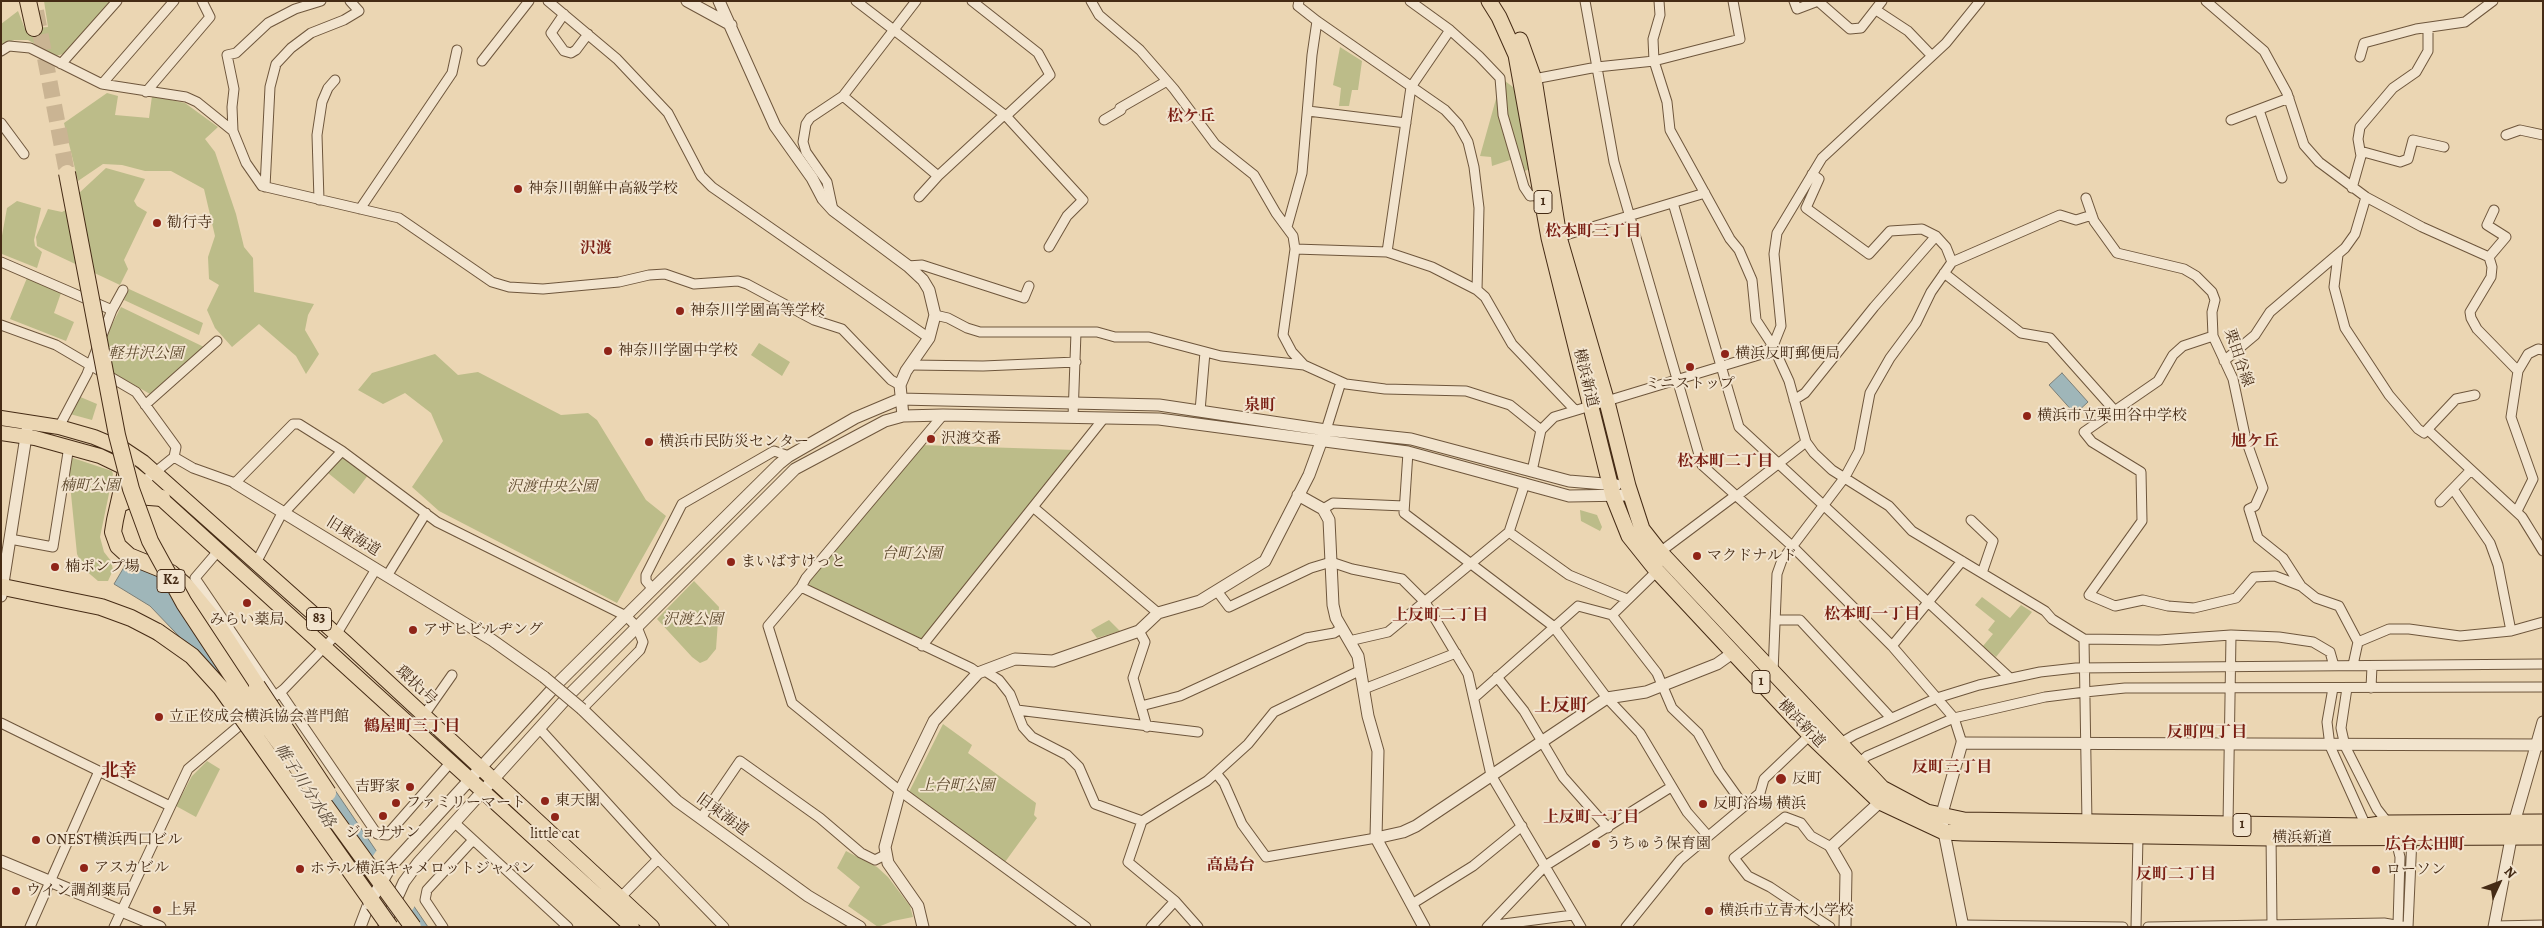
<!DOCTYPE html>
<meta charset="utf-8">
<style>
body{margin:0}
#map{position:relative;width:2544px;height:928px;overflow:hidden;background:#ebd6b3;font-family:Alegreya,serif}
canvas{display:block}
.frame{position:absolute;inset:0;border:2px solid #452b15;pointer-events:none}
.north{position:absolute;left:2474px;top:858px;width:50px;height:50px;-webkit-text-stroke:4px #f2e4ce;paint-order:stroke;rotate:47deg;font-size:14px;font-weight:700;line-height:20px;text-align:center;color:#452b15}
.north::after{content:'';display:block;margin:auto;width:18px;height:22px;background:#452b15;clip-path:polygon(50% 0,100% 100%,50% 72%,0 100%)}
</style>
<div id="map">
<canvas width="2544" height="928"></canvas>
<div class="frame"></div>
<div class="north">N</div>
</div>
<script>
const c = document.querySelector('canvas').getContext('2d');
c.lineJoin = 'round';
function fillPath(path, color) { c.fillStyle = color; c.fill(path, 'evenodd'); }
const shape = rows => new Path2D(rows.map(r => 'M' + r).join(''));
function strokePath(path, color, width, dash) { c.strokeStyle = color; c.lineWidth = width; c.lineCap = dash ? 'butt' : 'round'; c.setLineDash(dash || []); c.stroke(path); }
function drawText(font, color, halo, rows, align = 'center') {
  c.font = font + ' Alegreya,"Noto Serif JP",serif'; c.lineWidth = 4; c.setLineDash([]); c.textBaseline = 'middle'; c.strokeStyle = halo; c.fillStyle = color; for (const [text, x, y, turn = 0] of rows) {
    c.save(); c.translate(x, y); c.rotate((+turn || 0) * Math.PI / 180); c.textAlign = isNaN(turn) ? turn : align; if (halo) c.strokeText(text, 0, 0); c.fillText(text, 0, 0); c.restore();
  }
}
const green = shape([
 [44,1,113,1,63,54,56,56,28,40,14,40,1,45,1,24,18,11,25,29,48,27],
 [1340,47,1362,61,1358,90,1352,90,1349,106,1339,106,1341,88,1333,85],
 [1505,81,1513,87,1518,97,1531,168,1523,172,1519,157,1492,166,1491,157,1480,156,1496,99],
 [107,93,118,96,115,115,149,118,152,96,185,103,218,127,205,139,215,152,236,214,244,247,253,258,254,292,314,304,308,315,305,330,319,354,306,374,296,356,259,324,232,347,215,328,207,310,219,285,209,279,208,257,215,236,204,189,171,171,145,171,122,165,103,164,78,181,64,123],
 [106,168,145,179,134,201,137,206,147,212,124,260,128,269,120,285,37,246,36,237,48,209,62,212,78,203,78,194],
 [17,201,41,208,34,240,35,246,42,252,37,268,2,254,1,241,7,208],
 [27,278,61,293,54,313,74,322,66,341,10,319],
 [129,289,203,323,199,335,124,300],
 [121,307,204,347,150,394,110,371,105,338],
 [759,343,790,362,782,376,751,355],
 [435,354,458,375,478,372,561,415,588,413,597,420,646,500,666,516,617,603,439,511,412,487,443,441,431,413,405,393,383,404,358,390,372,373],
 [78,396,97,404,92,420,70,414],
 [919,445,1076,450,924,640,810,587,808,580],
 [344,456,368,475,354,494,328,473],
 [70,457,112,471,113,474,100,537,104,552,111,561,113,570,108,581,98,581,84,569,77,554,70,484],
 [1580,510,1597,515,1602,527,1600,531,1581,521],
 [694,581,719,607,716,649,707,660,700,663,692,657,657,619],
 [1982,597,2010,618,2021,605,2032,612,1996,657,1983,646,1993,634,1988,630,1995,621,1975,605],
 [1109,620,1120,631,1097,638,1091,630],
 [943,724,972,745,968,753,1036,803,1034,815,1037,818,1005,862,909,792],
 [207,761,220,769,196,817,176,806,192,776],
 [846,851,877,867,888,877,910,906,913,917,893,921,878,927,848,906,860,887,837,868]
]);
const water = shape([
 [2062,373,2088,402,2075,414,2049,385,2062,373],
 [133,552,199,590,428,927,385,927,222,681,150,606,114,584,133,552]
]);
const pier = shape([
 [377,850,416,904,402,927,385,927,353,884]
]);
const motorwayTunnel = shape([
 [36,11,67,173]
]);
const minor = shape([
 [321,1,295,9,268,23,236,53,227,55,234,89,232,107,233,131,246,163,262,186,399,218,492,282,509,287,543,289,619,282,649,275,665,274,694,284,738,281,747,284,814,320,842,329,891,380,900,385],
 [548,1,617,59,668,113,701,176,712,187,929,338],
 [856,1,1006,116,1083,200,1067,216,1049,247],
 [972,1,1038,53,1050,75,1006,116],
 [1091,1,1099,15,1140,50,1174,89,1215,144,1254,175,1276,213,1293,236,1295,249,1283,335,1292,352,1304,365],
 [1299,1,1298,6,1317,21,1445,110,1458,124,1468,142,1474,167,1479,208,1477,290],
 [1410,1,1450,30,1479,56,1500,78,1503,115,1524,187,1530,196,1541,195],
 [1585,1,1614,162,1702,465,1792,546,1892,646,1954,718,1962,743],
 [1659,1,1660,15,1653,39,1654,61,1667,102,1670,130,1730,239,1739,250,1752,280,1756,320,1773,346,1789,381,1806,442,1814,453,1832,470,1889,506,1912,531,2045,611,2052,619,2084,639,2159,640,2231,635,2279,637,2313,642,2330,652,2334,666],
 [1794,1,1797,9,1818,1,1850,29,1861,28,1882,1],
 [2206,1,2264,51,2287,93,2304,145,2319,162,2366,197,2422,227,2489,257,2492,267,2491,277,2470,312,2471,318,2477,329,2518,371,2511,417,2533,479,2517,511],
 [1876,10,1908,31,1932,56],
 [564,14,551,33,564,51,571,53,576,50,588,34],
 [1,51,9,46,30,48,102,84,186,97,197,102,233,131],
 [2360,57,2364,43,2416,29,2465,22,2493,1],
 [482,61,529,1],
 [61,64,117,1],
 [1534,79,1597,67,1654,61,1740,39,1733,1],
 [102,84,174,1],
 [146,92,210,17,202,1],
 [843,96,938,176],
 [2259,110,2282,178],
 [1308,111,1406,123],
 [1104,120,1121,110,1120,108,1167,81],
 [2231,120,2289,98],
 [1,123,24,154],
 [2506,135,2520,130,2543,135],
 [2360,151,2400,162,2408,159,2413,140,2444,147],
 [265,187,270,87,276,64,291,48,311,33,344,20,359,11,350,1],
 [2352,188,2361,156,2358,139,2360,127,2393,88,2416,72,2428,51,2428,28],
 [919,197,938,176,1004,115],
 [2086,198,2094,221,2117,253,2184,269,2196,276,2212,292,2215,300,2212,312,2213,336,2233,379,2246,440,2263,488,2255,506,2249,509,2258,538,2283,558,2301,586,2316,598,2339,606,2358,642,2353,665],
 [319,200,317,135,322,102,328,88,335,80],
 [1673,203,1739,427,2010,678],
 [360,209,452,73,457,50],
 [833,210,827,182,806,152,803,142,806,124,810,118,843,96,916,1],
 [1287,227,1302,173,1312,55,1317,21],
 [1559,237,1705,193],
 [1295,249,1387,252,1432,267,1477,290,1485,297,1512,344,1575,410],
 [1387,252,1411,87,1450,30],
 [2338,255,2334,287,2345,328,2389,395,2418,429,2424,433,2456,399,2475,395],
 [2489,257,2506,237,2487,225,2494,210],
 [1,262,112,310],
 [1952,262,2060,215,2076,220,2092,215],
 [908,266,922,265,1024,298,1029,286],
 [1944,273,2021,333,2050,338,2115,411],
 [935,315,948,318,967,328,980,332,1097,332,1115,337,1149,337,1221,356,1304,365,1346,384,1385,389,1466,391,1510,405,1541,430],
 [1,325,56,345,136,392,176,447,174,457],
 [2213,336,2183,346,2173,355,2158,381,2084,432,2092,442,2141,472,2142,521,2089,595,2115,606,2143,600,2168,606,2194,608,2236,598,2254,577,2275,576,2301,586],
 [2224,361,2255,335,2270,312,2345,248,2355,234,2366,197],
 [911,365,983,366,1076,362],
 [2518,371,2528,354,2538,349,2543,350],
 [1794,400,1805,393,1874,307,1936,236],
 [145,405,217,341],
 [1200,411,1205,352],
 [1073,417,1076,332],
 [59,427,87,374,112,310,123,290],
 [1326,430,1341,382],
 [2428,430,2522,517,2543,551],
 [1408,452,1404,513,1553,626,1607,698,1640,733,1687,812,1708,836],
 [174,457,193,468,235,483,293,424,299,424,342,451,437,522,626,616,637,627,643,642,640,650,582,709],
 [1532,471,1541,430,1554,417,1762,354,1773,346,1781,326,1774,254,1777,233,1822,158,1946,43,1980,1],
 [143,482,174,457],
 [2453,489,2490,543,2498,565,2511,631],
 [1737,496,1806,442],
 [2440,502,2471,470],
 [1033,507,1158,613],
 [1323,509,1333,503,1404,506],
 [1971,520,1993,541,1982,573],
 [1509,532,1569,575,1627,599],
 [10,539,53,547,69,446],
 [219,550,195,578,275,696],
 [1660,552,1736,495],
 [256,563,280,517,342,451],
 [1657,571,1612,615,1657,673,1672,708,1698,733,1719,771,1744,806],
 [387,576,426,513],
 [801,587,806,578,943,415],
 [653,589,646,581,646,575,682,504,774,451,789,456],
 [1217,591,1229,607,1311,568,1331,562,1352,569,1402,579,1425,602,1468,674,1491,775,1581,927],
 [1775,620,1800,620,1891,718],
 [1139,631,1145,642,1133,678,1147,727],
 [2084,639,2087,823],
 [1349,641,1388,632,1509,532,1525,483],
 [2358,642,2389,629,2409,629,2460,636,2511,631,2543,622],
 [922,646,1104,418],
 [1892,646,1962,561],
 [985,671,999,680,1010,694,1023,727,1032,737,1067,755,1079,767,1095,804,1142,821,1207,781,1216,773,1224,783,1242,824,1266,857,1376,838],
 [978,673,971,668,801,587,768,626,792,703,900,791,1086,927],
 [1773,673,1777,574,1782,560,1845,477,1859,451,1870,393,1890,358,1916,323,1931,292,1952,262,1946,247,1936,236,1922,229,1890,231,1869,254,1806,208,1819,179,1812,174],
 [1497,677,1524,711,1563,777,1608,828],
 [2333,688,2327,722,2330,746,2366,826],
 [2347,688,2341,728,2345,746,2377,809,2388,823],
 [2371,688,2372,666],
 [1364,689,1456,653],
 [280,692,377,834,387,835,451,762],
 [1474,698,1578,606,1612,615],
 [265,704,284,689,336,635,376,569],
 [1141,706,1180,696,1306,638,1334,633,1342,628],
 [1017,710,1198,732],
 [424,715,452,675],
 [1,723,170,806],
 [539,728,658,859,724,927],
 [1839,744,1854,735,1937,698,1979,685,2040,672,2076,668,2543,664],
 [1858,764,1867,756,1954,718,2045,697,2085,692,2125,688,2543,687],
 [1216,773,1248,744,1274,712,1361,670],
 [701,818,740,761,820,818,861,853,875,860,885,855],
 [1142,821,1128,862,1175,901,1198,927],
 [455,823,568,927],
 [2228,824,2231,635],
 [2271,835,2272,925],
 [2395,837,2400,857,2398,925],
 [618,900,658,859],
 [1412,904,1473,866,1522,826],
 [1962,925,2123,927],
 [1488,926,1573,915],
 [2494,926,2543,925],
 [30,927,99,771],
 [114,927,188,769,246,720],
 [443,927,425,900,427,890,473,840],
 [1151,927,1175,901],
 [1487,927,1545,866,1671,787],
 [1626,927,1680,860,1760,793,1764,779,1810,735],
 [1830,927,1770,887,1748,876,1734,858,1785,817,1801,823,1811,836,1831,847],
 [2136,927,2138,837],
 [2148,927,2384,923,2407,927],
 [2408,927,2412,837]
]);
const tertiary = shape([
 [687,1,731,25],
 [719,1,775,126,812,178,823,199,833,210,908,266,923,280,929,290,935,315,929,338,906,371,900,385,903,416],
 [235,483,492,640,544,677],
 [1298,495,1323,509,1329,520,1333,605,1336,618,1358,656,1368,716,1378,751,1376,838,1424,927],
 [1,596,27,430],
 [582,709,677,801,808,896,860,927],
 [1376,838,1403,832,1416,826,1607,698,1646,692,1717,664,1734,652],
 [1,861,160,927],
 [391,866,558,683,779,464,789,456,855,418,900,399,1159,405,1326,430,1411,439,1569,481,1616,485],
 [384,926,404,882,418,863,572,692,795,469,885,421,903,416,943,415,1159,419,1408,452,1569,496,1630,495],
 [360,927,368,906],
 [923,927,918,906,888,863,885,847,900,791,934,721,978,673,1015,659,1053,661,1139,631,1158,613,1200,601,1265,561,1309,475,1324,434],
 [1845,927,1846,873,1831,847,1880,802],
 [1963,927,1941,817,1962,743,2543,745],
 [2494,927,2514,823,2543,722]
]);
const primary = shape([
 [1,418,59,427,94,437,125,450,143,462,345,642,652,927],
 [1,433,35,438,100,456,127,469,143,482,632,927]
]);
const trunk = shape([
 [1489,1,1499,17,1516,55,1549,238,1613,496,1629,536,1657,571,1810,735,1880,802,1944,832,1963,833,2270,838,2543,837],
 [1520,40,1534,79,1559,237,1607,402,1628,486,1642,529,1660,552,1882,788,1927,812,1964,820,2366,826,2388,823,2543,822]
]);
const motorway = shape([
 [28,1,34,28],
 [127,467,115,520,113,532,118,546,129,556,171,573,186,586,215,621,257,686],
 [122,503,137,496,162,498],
 [3,587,101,607,131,618,158,632]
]);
const tertiaryBridge = shape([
 [544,677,582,709],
 [369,904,391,866]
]);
const motorwayBridge = shape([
 [67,173,117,435,131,489,150,541,184,603,242,691,413,927],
 [158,632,192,656,221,688,390,927],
 [257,686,328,793]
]);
const markers = [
 [518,189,5,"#8f2418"],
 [157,223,5,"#8f2418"],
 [680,311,5,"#8f2418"],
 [608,351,5,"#8f2418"],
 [1725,354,5,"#8f2418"],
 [1690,367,5,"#8f2418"],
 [2027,416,5,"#8f2418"],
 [931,439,5,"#8f2418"],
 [649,442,5,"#8f2418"],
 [1697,556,5,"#8f2418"],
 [731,562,5,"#8f2418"],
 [55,567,5,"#8f2418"],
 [247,603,5,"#8f2418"],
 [413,630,5,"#8f2418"],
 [159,717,5,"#8f2418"],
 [1781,779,6,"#8f2418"],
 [410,787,5,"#8f2418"],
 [545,801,5,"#8f2418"],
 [396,803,5,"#8f2418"],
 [1703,804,5,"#8f2418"],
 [383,816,5,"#8f2418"],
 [555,817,5,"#8f2418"],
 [36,840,5,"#8f2418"],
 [1596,844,5,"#8f2418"],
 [84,868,5,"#8f2418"],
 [300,869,5,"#8f2418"],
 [2376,870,5,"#8f2418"],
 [16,891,5,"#8f2418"],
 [157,910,5,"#8f2418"],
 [1709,911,5,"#8f2418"]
];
const shields = [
 [1543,202,18],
 [171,581,28],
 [319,619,25],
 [1761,682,18],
 [2242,825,18]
];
const shieldNames = [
 ["1",1543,202],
 ["K2",171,581],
 ["83",319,619],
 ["1",1761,682],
 ["1",2242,825]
];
const poiNames = [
 ["神奈川朝鮮中高級学校",528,189],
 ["勧行寺",167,223],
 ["神奈川学園高等学校",690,311],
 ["神奈川学園中学校",618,351],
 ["横浜反町郵便局",1735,354],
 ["ミニストップ",1690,384,"center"],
 ["横浜市立栗田谷中学校",2037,416],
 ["沢渡交番",941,439],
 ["横浜市民防災センター",659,442],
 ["マクドナルド",1707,556],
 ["まいばすけっと",741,562],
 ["楠ポンプ場",65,567],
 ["みらい薬局",247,620,"center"],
 ["アサヒビルヂング",423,630],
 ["立正佼成会横浜協会普門館",169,717],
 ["反町",1792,779],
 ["吉野家",400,787,"right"],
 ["東天閣",555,801],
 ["ファミリーマート",406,803],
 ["反町浴場 横浜",1713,804],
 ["ジョナサン",383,833,"center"],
 ["little cat",555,834,"center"],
 ["ONEST横浜西口ビル",46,840],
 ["うちゅう保育園",1606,844],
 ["アスカビル",94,868],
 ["ホテル横浜キャメロットジャパン",310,869],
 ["ローソン",2386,870],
 ["ウイン調剤薬局",26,891],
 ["上昇",167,910],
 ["横浜市立青木小学校",1719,911]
];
const parkNames = [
 ["軽井沢公園",146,354],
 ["楠町公園",90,486],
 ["沢渡中央公園",552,487],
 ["台町公園",912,554],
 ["沢渡公園",693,620],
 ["上台町公園",957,786]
];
const streetNames = [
 ["栗田谷線",2238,358,71],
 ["横浜新道",1585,378,76],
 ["旧東海道",353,537,32],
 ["環状1号",416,686,43],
 ["横浜新道",1801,724,46],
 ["旧東海道",722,815,36],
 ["横浜新道",2302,838]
];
const neighbourhoodNames = [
 ["松ケ丘",1191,117],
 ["松本町三丁目",1593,232],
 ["沢渡",596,249],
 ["泉町",1260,406],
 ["旭ケ丘",2255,442],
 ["松本町二丁目",1725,462],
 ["松本町一丁目",1872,615],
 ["上反町二丁目",1440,616],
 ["鶴屋町三丁目",412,727],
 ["反町四丁目",2207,733],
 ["反町三丁目",1952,768],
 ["上反町一丁目",1591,818],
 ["広台太田町",2425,845],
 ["高島台",1231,866],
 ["反町二丁目",2176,875]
];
const waterNames = [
 ["帷子川分水路",304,786,57]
];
const quarterNames = [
 ["上反町",1561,707],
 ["北幸",119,772]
];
fillPath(green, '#bcbc89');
fillPath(water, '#9fb6b9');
strokePath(water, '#7b7e77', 1);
fillPath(pier, '#ebd6b3');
strokePath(motorwayTunnel, '#cab493', 16, [16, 8]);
strokePath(minor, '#6e563c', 11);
strokePath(tertiary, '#6e563c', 13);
strokePath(primary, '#452b15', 16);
strokePath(trunk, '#452b15', 17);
strokePath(motorway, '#452b15', 18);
strokePath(minor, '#f2e4ce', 9);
strokePath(tertiary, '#f2e4ce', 11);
strokePath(primary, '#ebd6b3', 14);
strokePath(trunk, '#ebd6b3', 15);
strokePath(motorway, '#ebd6b3', 16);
strokePath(tertiaryBridge, '#6e563c', 13, []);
strokePath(motorwayBridge, '#452b15', 18, []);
strokePath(tertiaryBridge, '#f2e4ce', 11);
strokePath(motorwayBridge, '#ebd6b3', 16);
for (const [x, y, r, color] of markers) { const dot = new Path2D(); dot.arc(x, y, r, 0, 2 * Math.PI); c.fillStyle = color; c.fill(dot); strokePath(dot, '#f2e4ce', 2); }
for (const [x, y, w] of shields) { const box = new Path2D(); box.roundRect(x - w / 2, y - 11.5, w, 23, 4); c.fillStyle = '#f2e4ce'; c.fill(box); strokePath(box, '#452b15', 1); }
drawText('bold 14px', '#452b15', null, shieldNames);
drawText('15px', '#452b15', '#f2e4ce', poiNames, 'left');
drawText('italic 15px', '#5d482c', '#f2e4ce', parkNames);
drawText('15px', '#452b15', '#f2e4ce', streetNames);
drawText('bold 16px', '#7a1f14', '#f2e4ce', neighbourhoodNames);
drawText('italic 16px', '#574736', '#f2e4ce', waterNames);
drawText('bold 18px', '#7a1f14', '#f2e4ce', quarterNames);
</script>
